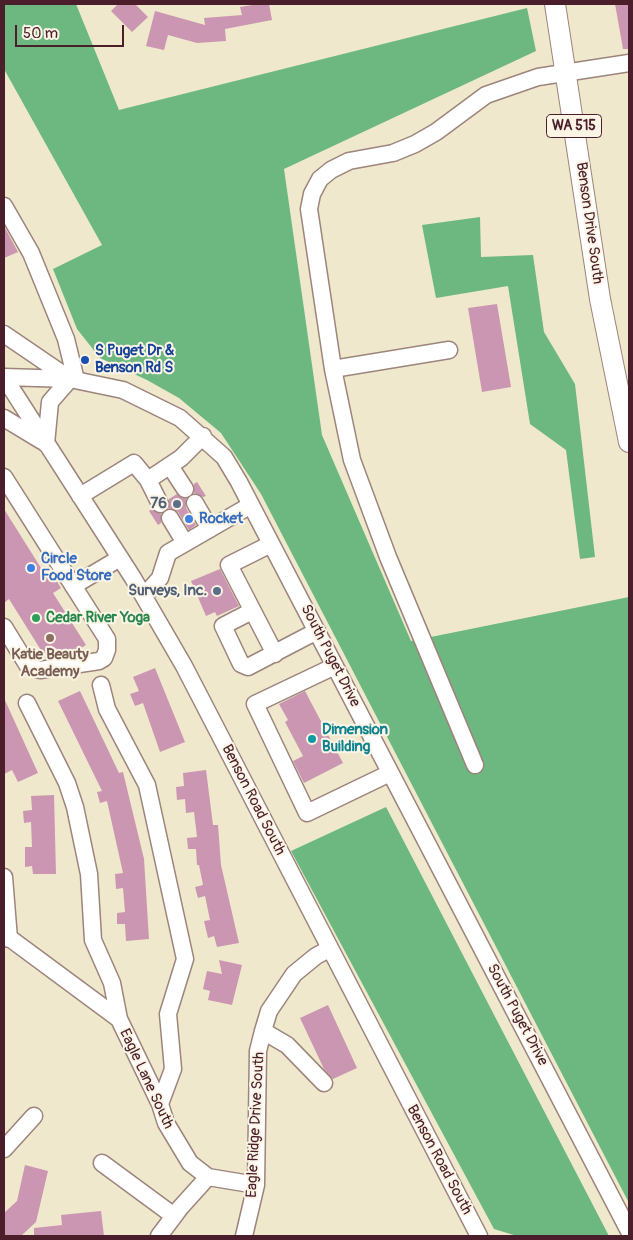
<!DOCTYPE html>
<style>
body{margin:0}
#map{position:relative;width:633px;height:1240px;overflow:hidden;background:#f0e8cc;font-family:Pangolin,sans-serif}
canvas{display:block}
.frame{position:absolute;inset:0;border:5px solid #4a1f2b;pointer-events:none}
.scale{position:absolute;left:15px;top:25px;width:109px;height:22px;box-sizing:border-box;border:2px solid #4a1f2b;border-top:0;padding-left:6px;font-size:15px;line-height:18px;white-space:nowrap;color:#4a1f2b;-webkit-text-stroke:4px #fcf5e5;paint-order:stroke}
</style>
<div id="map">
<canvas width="633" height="1240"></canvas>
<div class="frame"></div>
<div class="scale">50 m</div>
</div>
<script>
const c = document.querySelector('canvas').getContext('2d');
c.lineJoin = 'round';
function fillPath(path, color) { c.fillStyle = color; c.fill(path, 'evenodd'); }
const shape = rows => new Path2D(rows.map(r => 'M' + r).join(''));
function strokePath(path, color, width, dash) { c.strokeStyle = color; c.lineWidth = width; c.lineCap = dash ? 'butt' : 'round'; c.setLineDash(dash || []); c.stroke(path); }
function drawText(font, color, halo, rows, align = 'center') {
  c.font = font + ' Pangolin,sans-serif'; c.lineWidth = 4; c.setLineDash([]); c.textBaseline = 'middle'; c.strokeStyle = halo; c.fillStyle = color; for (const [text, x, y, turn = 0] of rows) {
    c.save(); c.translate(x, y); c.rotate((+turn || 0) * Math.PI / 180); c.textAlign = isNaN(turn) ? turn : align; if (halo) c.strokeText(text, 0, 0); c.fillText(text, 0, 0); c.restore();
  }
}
const forest = shape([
 [4,4,76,4,119,110,527,8,536,51,284,169,322,435,411,641,629,597,629,1203,261,494,221,433,179,398,147,380,100,358,77,329,53,269,102,245,4,69],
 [480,217,481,257,533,255,544,332,575,384,595,557,580,559,566,450,530,424,508,286,436,298,422,225],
 [386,807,609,1236,517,1236,494,1229,291,851]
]);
const building = shape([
 [118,4,135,4,148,17,132,32,111,11],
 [259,4,269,4,272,20,225,29,226,41,197,43,168,35,164,50,146,46,155,11,205,25,204,18,242,15,240,7],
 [615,4,629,4,629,49,623,49],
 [4,226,18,252,4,258],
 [497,304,511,387,482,392,468,308],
 [197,482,206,496,203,497,194,493,194,484],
 [177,494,186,499,186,508,196,525,189,530,178,512,169,508,169,499],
 [4,509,46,576,51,572,61,588,53,593,86,645,69,655,61,657,56,648,44,655,9,599,4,603],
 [152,509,161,514,161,523,158,525,149,511],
 [220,569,239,606,217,616,215,612,206,616,191,581],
 [155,668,185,742,160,752,143,703,135,706,130,694,139,691,133,677],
 [80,691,119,773,123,772,144,859,149,939,126,941,125,924,117,924,117,913,125,912,123,888,116,889,115,874,123,873,107,801,100,803,97,792,102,791,58,701],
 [305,691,343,763,304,783,293,761,303,756,285,722,288,720,279,704],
 [4,698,38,773,18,782,12,770,4,774],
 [206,770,213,825,218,825,221,865,239,943,217,947,214,936,208,938,204,921,210,920,205,896,198,898,195,887,203,885,199,865,197,865,196,849,188,849,187,838,197,837,194,812,186,813,185,799,177,800,176,787,184,786,183,773],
 [54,795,56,874,33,874,32,866,25,867,25,847,32,847,31,822,24,823,23,811,32,810,31,796],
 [219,960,242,965,232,1005,208,1000,210,991,203,989,207,971,222,974],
 [328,1005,357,1068,333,1079,324,1069,300,1018],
 [25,1165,48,1171,36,1222,21,1236,4,1236,4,1213,17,1201],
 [101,1211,104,1236,34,1236,34,1228,62,1225,61,1215]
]);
const minor = shape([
 [4,206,31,253,66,339,76,380],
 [4,334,70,379],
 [333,369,449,350],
 [4,377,70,379,123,390,180,418,224,457,239,482,629,1231],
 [4,377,133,578,184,666,479,1236],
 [4,418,42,441],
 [46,444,50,402,70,379],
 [170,466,185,489],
 [4,477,107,639,107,650,104,658,99,661,40,670,28,666,4,627],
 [148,480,160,504],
 [80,496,134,463,148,480,181,458,203,436],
 [195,503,210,529],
 [170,518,185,543],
 [271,544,229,565,275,654],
 [73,586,120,558],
 [144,596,160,578,168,553,251,505],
 [252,611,223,626,241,664,248,667,317,631],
 [335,666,255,704,307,813,390,773],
 [101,685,107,709,147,785,185,959,168,1014,173,1069,160,1104],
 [27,703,67,783,75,807,89,874,93,940,112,983,119,1019],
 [475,765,388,557,352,460,333,369,309,209,312,194,320,179,331,170,349,161,393,153,415,144,436,132,486,95,538,77,629,63],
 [4,877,9,939],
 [4,934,119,1019,160,1104,166,1123,190,1163,208,1177,256,1185],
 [263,1031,287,1045,324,1083],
 [4,1149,34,1116],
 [102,1163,174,1216],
 [159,1236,180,1208,208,1177],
 [244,1236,256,1185,258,1051,263,1031,269,1011,294,974,316,956,329,949]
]);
const major = shape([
 [555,4,600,299,629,442]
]);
const markers = [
 [85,360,5,"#1a4fb4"],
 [177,504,5,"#5c6f8a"],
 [189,519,5,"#3f7fe0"],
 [31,568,5,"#3f7fe0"],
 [217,591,5,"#5c6f8a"],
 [36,618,5,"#2e9e5b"],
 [50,638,5,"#8d6e63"],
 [312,739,5,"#0f9aa8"]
];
const shields = [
 [574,126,55]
];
const shieldNames = [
 ["WA 515",574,126]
];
const streetNames = [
 ["Benson Drive South",589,223,82],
 ["South Puget Drive",330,656,63],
 ["Benson Road South",253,800,63],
 ["South Puget Drive",517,1015,62],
 ["Eagle Lane South",146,1079,65],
 ["Eagle Ridge Drive South",256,1125,-87],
 ["Benson Road South",439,1160,62]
];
const transitNames = [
 ["S Puget Dr &",95,351],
 ["Benson Rd S",95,368]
];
const serviceNames = [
 ["76",167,504],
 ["Surveys, Inc.",207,591]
];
const shopNames = [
 ["Rocket",199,519],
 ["Circle",41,559],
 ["Food Store",41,576]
];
const leisureNames = [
 ["Cedar River Yoga",46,618]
];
const educationNames = [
 ["Katie Beauty",50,655],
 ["Academy",50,672]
];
const cultureNames = [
 ["Dimension",322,730],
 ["Building",322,747]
];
fillPath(forest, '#6cb880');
fillPath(building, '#ca96b1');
strokePath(minor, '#9d847c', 19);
strokePath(major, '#9d847c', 22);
strokePath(minor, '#fff', 16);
strokePath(major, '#fff', 20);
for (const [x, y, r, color] of markers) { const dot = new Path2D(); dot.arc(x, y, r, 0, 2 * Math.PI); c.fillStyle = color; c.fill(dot); strokePath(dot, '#fcf5e5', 2); }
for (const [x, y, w] of shields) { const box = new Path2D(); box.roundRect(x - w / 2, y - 11.5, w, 23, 4); c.fillStyle = '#fcf5e5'; c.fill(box); strokePath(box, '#4a1f2b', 1); }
drawText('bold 14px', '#4a1f2b', null, shieldNames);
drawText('15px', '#4a1f2b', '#fcf5e5', streetNames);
drawText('bold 15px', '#164399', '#fcf5e5', transitNames, 'left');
drawText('bold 15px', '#4e5e75', '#fcf5e5', serviceNames, 'right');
drawText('bold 15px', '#366cbe', '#fcf5e5', shopNames, 'left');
drawText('bold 15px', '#27864d', '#fcf5e5', leisureNames, 'left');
drawText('bold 15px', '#785e54', '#fcf5e5', educationNames);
drawText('bold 15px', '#0d838f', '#fcf5e5', cultureNames, 'left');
</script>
